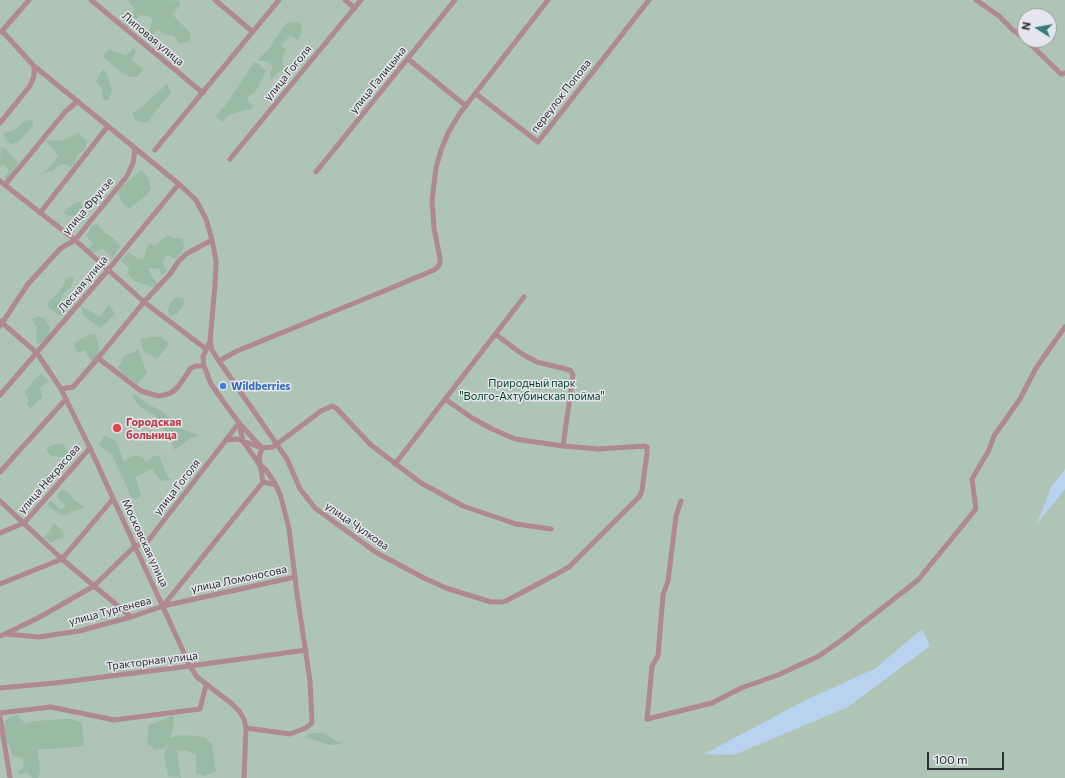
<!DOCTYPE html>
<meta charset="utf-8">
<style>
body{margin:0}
#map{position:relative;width:1065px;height:778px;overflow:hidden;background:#e5e6ed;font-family:Commissioner,sans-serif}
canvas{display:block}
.north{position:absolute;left:1017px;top:8px;width:40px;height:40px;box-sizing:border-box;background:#e5e6ed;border:1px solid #9c9da2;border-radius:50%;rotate:281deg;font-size:11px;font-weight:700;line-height:16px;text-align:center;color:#2e2f31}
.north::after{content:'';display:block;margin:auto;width:14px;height:18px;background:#347d7b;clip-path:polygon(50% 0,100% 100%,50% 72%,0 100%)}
.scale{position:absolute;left:927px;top:752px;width:77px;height:18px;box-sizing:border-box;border:2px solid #2e2f31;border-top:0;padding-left:5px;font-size:12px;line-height:14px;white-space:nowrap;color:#2e2f31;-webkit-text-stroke:3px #e5e6ed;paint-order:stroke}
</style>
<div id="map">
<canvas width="1065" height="778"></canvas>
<div class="north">N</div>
<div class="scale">100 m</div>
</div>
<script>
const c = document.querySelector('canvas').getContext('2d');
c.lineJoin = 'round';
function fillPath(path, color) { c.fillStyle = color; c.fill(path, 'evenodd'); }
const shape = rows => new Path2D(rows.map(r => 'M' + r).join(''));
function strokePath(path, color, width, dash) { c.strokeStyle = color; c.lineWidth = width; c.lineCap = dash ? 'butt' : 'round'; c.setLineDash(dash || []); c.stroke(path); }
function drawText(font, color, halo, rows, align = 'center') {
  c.font = font + ' Commissioner,sans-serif'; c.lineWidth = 3; c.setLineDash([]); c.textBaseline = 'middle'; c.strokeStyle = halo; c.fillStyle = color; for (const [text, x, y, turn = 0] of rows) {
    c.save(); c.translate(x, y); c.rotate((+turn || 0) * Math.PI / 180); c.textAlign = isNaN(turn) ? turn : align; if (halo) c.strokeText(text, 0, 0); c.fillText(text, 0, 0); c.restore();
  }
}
const green = shape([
 [0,0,1065,0,1065,778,0,778],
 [1025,16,1049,16,1049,40,1025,40]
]);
const forest = shape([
 [128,0,167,0,180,1,179,7,172,14,191,34,189,41,181,44,173,36,166,35,158,29,147,40,149,30,153,20,148,16,140,15,128,27,125,25,134,9],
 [300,22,302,32,298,40,290,35,281,46,286,50,282,58,284,69,277,73,271,80,270,73,273,67,268,62,257,60,269,49,286,23],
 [134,47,136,52,132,60,143,69,137,77,130,77,122,73,102,56,109,49,126,56],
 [254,62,259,64,266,71,256,91,247,98,253,108,229,115,222,122,215,117,225,106],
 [103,69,106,72,112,91,108,100,103,100,102,90,96,81],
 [167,84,171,92,147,123,135,120,132,113,142,107],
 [33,119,33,126,18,142,12,144,7,142,4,134,17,128,25,121],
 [79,133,87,141,85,149,77,156,75,164,70,167,64,164,58,166,53,171,43,173,51,166,58,156,51,146,44,140,61,141],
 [1,147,6,149,10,153,18,163,7,180,4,178,9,170,4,165,0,166],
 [141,170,148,177,151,189,144,197,129,209,123,204,118,192,124,185],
 [81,201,82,210,77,217,67,215,63,213,70,206],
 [97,224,105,233,113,238,120,246,113,258,102,248,94,253,87,251,93,243,86,236,92,225],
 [168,235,173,238,182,239,185,246,180,255,175,259,167,255,162,263,167,271,162,275,159,269,148,268,151,275,160,286,153,287,134,281,128,274,129,268,121,261,128,252,138,259,144,258,145,252,149,243,155,245],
 [74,276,71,287,63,294,60,301,68,311,60,316,47,306,49,301,59,292,67,278],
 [175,297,183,298,185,303,177,314,170,316,168,311,169,306],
 [109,304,115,314,100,328,84,316,81,306,100,317],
 [38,316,46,320,50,327,49,334,44,341,37,344,36,334,37,328,33,321,31,320],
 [95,334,98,343,99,352,95,362,90,359,85,350,77,353,74,344,87,335],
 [151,337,162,337,169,344,157,359,144,351,141,344,141,339],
 [138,349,147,373,137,384,125,375,118,368,124,356,134,352],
 [41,373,50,382,40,387,42,397,31,408,27,405,28,399,25,392,31,383],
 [131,395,136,395,148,404,163,412,182,429,199,435,191,438,175,450,165,432,160,419,140,407],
 [104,435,116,441,124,462,134,455,142,457,146,462,152,457,159,455,167,476,172,480,161,481,152,469,135,477,141,495,136,500,130,497,128,489,111,453,99,446],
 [56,444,63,444,69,452,64,457,52,456,47,451,47,448],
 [62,490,69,493,74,500,85,507,71,512,64,516,49,507,47,504,51,500,60,509,66,506,59,500,57,495],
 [54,523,63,531,64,537,57,539,53,542,50,542,44,537,50,531],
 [18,715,25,724,35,721,64,719,72,719,82,723,84,746,50,749,37,749,40,770,38,778,32,778,27,772,19,775,18,770,23,769,24,759,13,756,9,745,3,736,5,721,9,718],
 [174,715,173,728,170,738,181,735,205,737,212,744,216,771,204,776,196,773,196,755,187,751,177,750,181,778,168,776,164,756,169,742,164,749,155,750,147,744,149,725],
 [310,733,323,733,342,744,330,745,305,737]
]);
const water = shape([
 [1065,469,1065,489,1037,524,1051,487],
 [922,629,930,646,848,707,734,755,704,754,806,700,876,668]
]);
const minor = shape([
 [91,0,203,93],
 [215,0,253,32],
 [345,0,355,8],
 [976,0,999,16,1013,30,1025,39],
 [2,31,34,66,179,184,196,200,206,219,212,240,216,261,215,285,210,341,203,357,204,366,211,384,218,394,239,423,262,448,259,458,263,482,276,485,281,497,289,529,297,594,310,681,312,723,306,728,290,734,246,728],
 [1,32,29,0],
 [1026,40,1061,74,1065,73],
 [408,59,466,106],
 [476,94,538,142,649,0],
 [0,123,30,86,34,76,34,66],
 [155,150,279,0],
 [230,159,361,0],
 [316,172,455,0],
 [0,181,75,240,144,302,206,349],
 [5,185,65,112,78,101],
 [40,213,108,126],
 [0,321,37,353,61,389,90,448,190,666,197,677,231,703,239,711,244,719,246,728,244,778],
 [0,326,28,284,61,248,75,240,127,176,133,163,135,149],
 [495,334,522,354,537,362,570,370,573,375,563,446],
 [210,341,212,350,219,361,287,459,300,489,315,508,377,553,422,577,446,588,491,602,502,602],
 [98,358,141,391,158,396,164,395,171,393,178,387,191,368,196,366,204,366],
 [219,361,237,351,384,291,434,270,438,267,440,262,440,258,434,228,432,200,436,168,441,150,448,133,460,113,548,0],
 [61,389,73,387,98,358,144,302,170,274,178,262,186,254,212,240],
 [0,395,108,270,179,184],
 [445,399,472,418,492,429,515,439,563,446,599,449,645,446,647,447,647,453,642,490,640,496,569,567,553,576,506,601],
 [239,424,243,441,259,464,266,470,276,485],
 [226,440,237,439,262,448,273,447,321,411,332,406,336,408,371,445,421,483,463,506,516,524,551,529],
 [395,464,524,297],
 [0,472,66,399],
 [0,501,62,559,131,617],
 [681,501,676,516,668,581,663,595,658,656,652,666,647,719,712,703,741,688,778,675,819,656,843,639,918,580,976,509,972,479,989,450,994,436,1020,399,1036,368,1065,327],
 [0,533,24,523,90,448],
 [0,584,62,559,113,499],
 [163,606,263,482],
 [5,634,38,618,94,586,135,546,148,541,239,423],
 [0,636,5,634,39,637,79,631,131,617,163,606,295,577],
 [0,688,55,683,190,666,306,650],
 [0,713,51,707,114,720,200,709,206,685],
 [0,717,10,778]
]);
const markers = [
 [223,386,4,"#3f7fe0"],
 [117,428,5,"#e0444e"]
];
const streetNames = [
 ["Липовая улица",153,39,40],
 ["улица Гоголя",288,73,-51],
 ["улица Галицына",378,80,-51],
 ["переулок Попова",561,96,-52],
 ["улица Фрунзе",88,206,-49],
 ["Лесная улица",83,284,-50],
 ["улица Некрасова",49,479,-49],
 ["улица Гоголя",177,487,-52],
 ["улица Чулкова",357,526,35],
 ["Московская улица",145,543,65],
 ["улица Ломоносова",239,579,-12],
 ["улица Тургенева",110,611,-15],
 ["Тракторная улица",152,661,-7]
];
const parkNames = [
 ["Природный парк",532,383],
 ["\"Волго-Ахтубинская пойма\"",532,396]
];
const shopNames = [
 ["Wildberries",231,386]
];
const healthNames = [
 ["Городская",126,422],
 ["больница",126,435]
];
fillPath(green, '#aec4b5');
fillPath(forest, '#99bba4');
fillPath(water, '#b9d2f0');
strokePath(minor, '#b08890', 5);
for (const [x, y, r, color] of markers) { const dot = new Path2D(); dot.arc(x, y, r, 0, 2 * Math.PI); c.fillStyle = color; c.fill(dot); strokePath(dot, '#e5e6ed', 1.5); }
drawText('11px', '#2e2f31', '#e5e6ed', streetNames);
drawText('11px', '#003f21', '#e5e6ed', parkNames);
drawText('bold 11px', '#366cbe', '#e5e6ed', shopNames, 'left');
drawText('bold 11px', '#be3a42', '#e5e6ed', healthNames, 'left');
</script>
